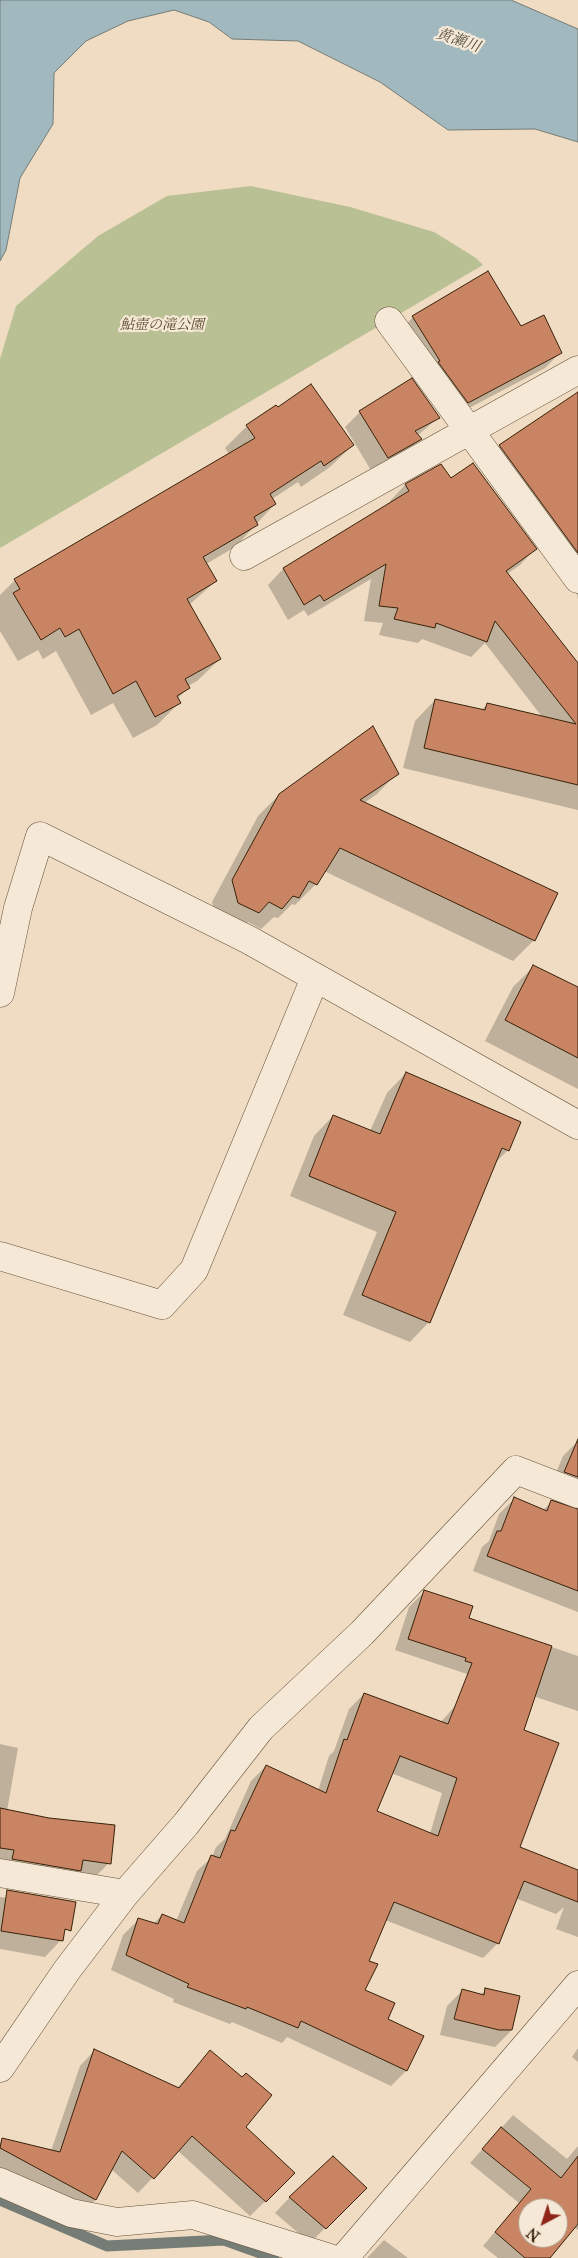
<!DOCTYPE html>
<meta charset="utf-8">
<style>
body{margin:0}
#map{position:relative;width:578px;height:2258px;overflow:hidden;background:#efdcc2;font-family:"IM FELL Great Primer",serif}
canvas{display:block}
.north{position:absolute;left:518px;top:2198px;width:50px;height:50px;box-sizing:border-box;background:#f5e8d7;border:1px solid #a99985;border-radius:50%;rotate:220deg;font-size:14px;font-weight:700;line-height:20px;text-align:center;color:#372209}
.north::after{content:'';display:block;margin:auto;width:18px;height:22px;background:#8f2418;clip-path:polygon(50% 0,100% 100%,50% 72%,0 100%)}
</style>
<div id="map">
<canvas width="578" height="2258"></canvas>
<div class="north">N</div>
</div>
<script>
const c = document.querySelector('canvas').getContext('2d');
c.lineJoin = 'round';
function fillPath(path, color) { c.fillStyle = color; c.fill(path, 'evenodd'); }
const shape = rows => new Path2D(rows.map(r => 'M' + r).join(''));
function strokePath(path, color, width, dash) { c.strokeStyle = color; c.lineWidth = width; c.lineCap = dash ? 'butt' : 'round'; c.setLineDash(dash || []); c.stroke(path); }
function drawText(font, color, halo, rows, align = 'center') {
  c.font = font + ' "IM FELL Great Primer","Noto Serif JP",serif'; c.lineWidth = 4.5; c.setLineDash([]); c.textBaseline = 'middle'; c.strokeStyle = halo; c.fillStyle = color; for (const [text, x, y, turn = 0] of rows) {
    c.save(); c.translate(x, y); c.rotate((+turn || 0) * Math.PI / 180); c.textAlign = isNaN(turn) ? turn : align; if (halo) c.strokeText(text, 0, 0); c.fillText(text, 0, 0); c.restore();
  }
}
const green = shape([
 [251,186,350,207,434,232,476,258,483,265,0,548,0,359,16,306,98,236,167,196]
]);
const water = shape([
 [0,0,511,0,578,29,578,142,535,129,448,130,380,82,298,41,232,39,209,22,174,10,128,21,86,41,54,73,53,124,20,178,6,250,0,261,0,0]
]);
const shadow = shape([
 [413,317,521,328,560,353,545,368,452,417,398,333],
 [578,394,578,599,575,586,484,462,500,446],
 [360,412,439,417,417,436,420,439,405,454,372,472,345,427],
 [247,426,353,445,330,467,301,487,298,482,272,499,275,504,235,547,206,564,216,581,189,605,220,659,197,681,188,686,188,688,177,699,179,703,157,725,133,738,113,703,91,715,56,651,43,659,38,650,18,661,0,631,0,595,15,580,229,454,225,448],
 [440,466,450,479,535,549,520,565,507,574,578,665,578,810,403,768,415,721,435,700,481,711,487,704,543,718,485,643,471,657,422,639,418,643,379,635,383,623,364,621,371,579,308,616,304,610,288,620,268,585,283,569,391,503,390,501,405,485],
 [397,773,377,794,364,803,534,940,513,961,324,871,316,884,295,905,292,904,278,918,274,917,261,929,248,922,238,933,218,923,212,902,258,816,279,795],
 [534,966,578,989,578,1089,485,1041,513,987],
 [406,1073,508,1150,494,1164,429,1322,410,1342,343,1315,377,1232,290,1196,314,1136,333,1116,370,1131,387,1093],
 [578,1441,578,1505,550,1487,563,1456],
 [514,1499,543,1510,552,1502,578,1510,578,1612,473,1571,482,1547,489,1541,499,1514],
 [424,1592,467,1618,578,1656,578,1711,395,1650,409,1607],
 [364,1694,440,1723,456,1705,518,1848,578,1871,578,1937,556,1929,564,1907,556,1914,515,1898,498,1943,483,1958,385,1920,367,1961,364,1991,386,2020,422,2037,406,2071,391,2086,287,2037,282,2043,232,2022,230,2024,173,2002,174,1999,111,1970,123,1935,138,1920,153,1924,162,1915,176,1921,197,1871,212,1857,216,1847,225,1839,251,1781,266,1766,318,1791,329,1756,334,1751,349,1709],
 [391,1773,442,1793,430,1834,375,1812],
 [0,1744,18,1748,7,1811,110,1862,94,1878,0,1862],
 [0,1897,67,1906,61,1940,45,1957,0,1949],
 [486,1990,518,1997,510,2032,495,2047,440,2035,447,2006,462,1991,480,1995],
 [578,2048,578,2062,572,2057],
 [94,2051,177,2088,210,2052,242,2079,244,2127,279,2188,250,2216,178,2151,138,2193,111,2169,95,2200,80,2215,0,2171,0,2142,3,2139,51,2151,80,2066],
 [513,2115,567,2159,578,2146,578,2230,574,2227,549,2258,498,2258,483,2246,519,2203,470,2163],
 [528,2208,558,2208,558,2238,528,2238],
 [365,2188,310,2243,275,2213,290,2197],
 [384,2240,408,2258,367,2258]
]);
const stream = shape([
 [0,2200,107,2246,224,2240,274,2258]
]);
const building = shape([
 [488,271,521,326,544,315,562,353,468,403,438,362,440,361,412,316,488,271],
 [412,378,440,418,415,431,422,439,388,458,359,411,412,378],
 [311,384,354,445,324,466,321,461,270,494,276,504,254,517,258,525,203,557,217,581,187,599,221,659,185,679,190,688,177,696,181,703,155,717,136,681,113,694,79,629,65,637,60,628,41,640,13,593,20,589,14,579,255,438,246,425,276,405,278,407,311,384],
 [578,392,578,553,499,445,578,392],
 [473,463,537,549,506,571,578,663,578,785,424,748,435,699,485,710,487,703,576,724,495,621,487,642,436,623,435,628,394,619,398,608,379,606,386,564,324,601,320,595,304,605,283,568,409,491,405,484,441,464,451,478,473,463],
 [373,726,399,774,360,800,558,893,535,941,340,848,317,885,309,881,299,898,293,896,282,909,269,902,259,913,238,903,232,880,279,794,373,726],
 [533,965,578,987,578,1058,505,1020,533,965],
 [406,1072,521,1122,509,1151,502,1148,430,1323,362,1295,396,1212,309,1176,333,1115,380,1134,406,1072],
 [578,1439,578,1477,564,1472,578,1439],
 [514,1497,547,1511,551,1500,578,1509,578,1591,487,1556,497,1531,501,1531,514,1497],
 [424,1590,473,1606,469,1618,552,1646,524,1730,559,1743,520,1847,578,1870,578,1902,524,1881,499,1944,394,1902,369,1961,378,1964,365,1990,395,2003,388,2019,424,2036,407,2071,301,2021,298,2028,247,2007,246,2009,187,1987,189,1984,126,1955,138,1918,158,1924,162,1914,184,1923,211,1855,220,1858,231,1830,235,1831,266,1765,326,1793,344,1739,347,1740,364,1693,448,1724,472,1663,465,1661,466,1658,408,1639,424,1590],
 [400,1756,457,1778,438,1836,377,1811,400,1756],
 [0,1808,49,1818,115,1825,111,1864,83,1860,81,1871,12,1859,14,1850,0,1848,0,1808],
 [7,1890,76,1902,71,1931,65,1929,63,1941,1,1931,7,1890],
 [485,1988,520,1996,512,2030,499,2030,454,2019,462,1989,484,1995,485,1988],
 [94,2049,179,2088,210,2050,242,2077,246,2073,272,2095,246,2127,295,2173,266,2202,192,2136,154,2179,122,2151,96,2200,0,2148,2,2138,60,2152,94,2049],
 [501,2127,561,2178,578,2156,578,2224,550,2258,525,2258,495,2232,531,2189,482,2149,501,2127],
 [528,2208,558,2208,558,2238,528,2238,528,2208],
 [333,2156,367,2188,326,2229,289,2197,333,2156]
]);
const minor = shape([
 [389,321,578,579],
 [244,556,578,370],
 [0,993,18,908,40,836,249,940,578,1125],
 [0,1256,162,1305,194,1270,315,978],
 [0,1873,125,1894],
 [0,2068,67,1970,125,1894,186,1824,261,1728,362,1633,516,1470,578,1494],
 [0,2182,71,2213,117,2222,193,2215,330,2258],
 [344,2258,578,1985]
]);
const parkNames = [
 ["鮎壺の滝公園",162,326]
];
const waterNames = [
 ["黄瀬川",458,41,19]
];
fillPath(green, '#b9c093');
fillPath(water, '#a0b8be');
strokePath(water, '#767c76', 1);
fillPath(shadow, '#0003');
strokePath(stream, '#767c76', 11);
fillPath(building, '#c98464');
strokePath(building, '#372209', 1);
strokePath(minor, '#655037', 29);
strokePath(minor, '#f5e8d7', 28);
drawText('italic 14px', '#584a2c', '#f5e8d7', parkNames);
drawText('italic 15px', '#564f3f', '#f5e8d7', waterNames);
</script>
